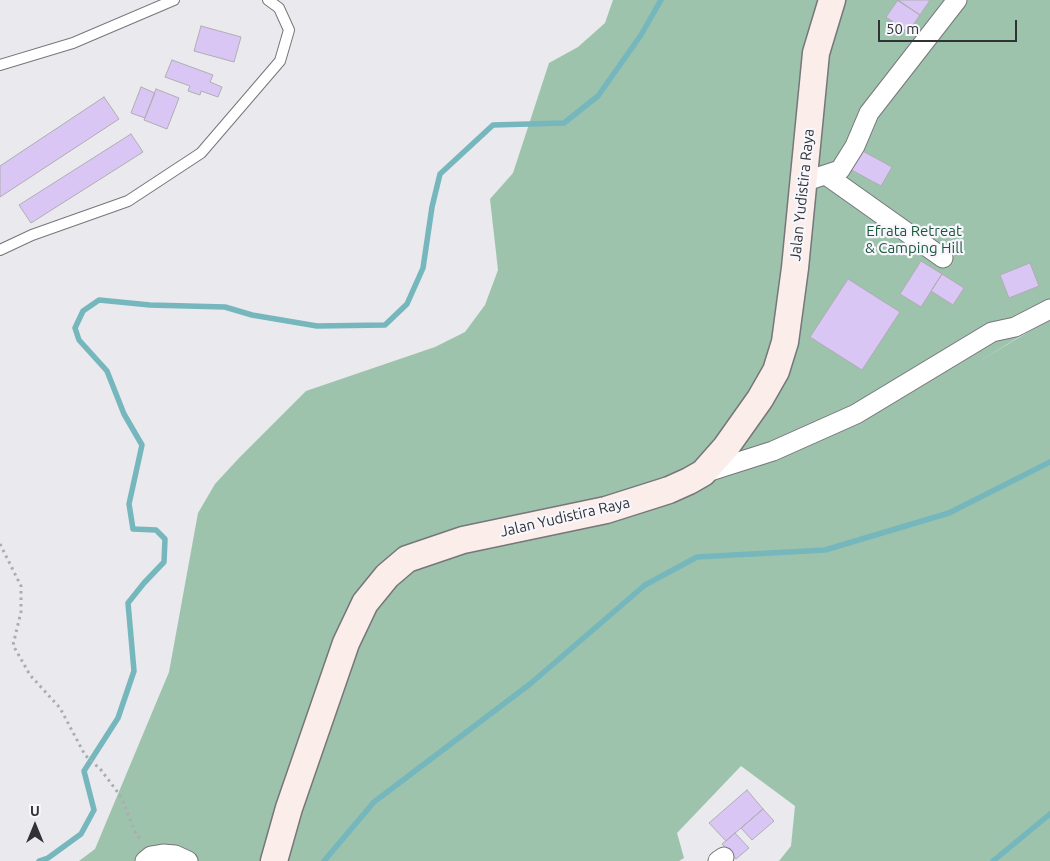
<!DOCTYPE html>
<style>
body{margin:0}
#map{position:relative;width:1050px;height:861px;overflow:hidden;background:#e9e9ee;font-family:Ubuntu,sans-serif}
canvas{display:block}
.north{position:absolute;left:10px;top:801px;width:50px;height:50px;-webkit-text-stroke:4px #f6f6fc;paint-order:stroke;rotate:0deg;font-size:14px;font-weight:700;line-height:20px;text-align:center;color:#313233}
.north::after{content:'';display:block;margin:auto;width:18px;height:22px;background:#313233;clip-path:polygon(50% 0,100% 100%,50% 72%,0 100%)}
.scale{position:absolute;left:878px;top:20px;width:139px;height:22px;box-sizing:border-box;border:2px solid #313233;border-top:0;padding-left:6px;font-size:15px;line-height:18px;white-space:nowrap;color:#313233;-webkit-text-stroke:4px #f6f6fc;paint-order:stroke}
</style>
<div id="map">
<canvas width="1050" height="861"></canvas>
<div class="north">U</div>
<div class="scale">50 m</div>
</div>
<script>
const c = document.querySelector('canvas').getContext('2d');
c.lineJoin = 'round';
function fillPath(path, color) { c.fillStyle = color; c.fill(path, 'evenodd'); }
const shape = rows => new Path2D(rows.map(r => 'M' + r).join(''));
function strokePath(path, color, width, dash) { c.strokeStyle = color; c.lineWidth = width; c.lineCap = dash ? 'butt' : 'round'; c.setLineDash(dash || []); c.stroke(path); }
function drawText(font, color, halo, rows, align = 'center') {
  c.font = font + ' Ubuntu,sans-serif'; c.lineWidth = 4.5; c.setLineDash([]); c.textBaseline = 'middle'; c.strokeStyle = halo; c.fillStyle = color; for (const [text, x, y, turn = 0] of rows) {
    c.save(); c.translate(x, y); c.rotate((+turn || 0) * Math.PI / 180); c.textAlign = isNaN(turn) ? turn : align; if (halo) c.strokeText(text, 0, 0); c.fillText(text, 0, 0); c.restore();
  }
}
const green = shape([
 [613,0,1050,0,1050,318,978,362,1050,319,1050,861,779,861,791,846,795,806,741,766,677,833,684,858,679,861,79,861,95,849,169,672,198,513,215,484,239,458,306,391,435,347,465,332,485,305,498,270,490,199,513,173,549,63,578,47,605,23]
]);
const stream = shape([
 [39,861,48,858,81,834,94,810,84,771,118,718,134,671,128,603,144,583,164,562,165,539,156,530,133,529,129,504,142,445,124,414,107,371,79,340,75,328,83,311,99,300,150,305,225,307,252,315,317,326,385,325,407,304,423,268,432,207,440,174,493,125,564,123,598,96,641,35,661,0],
 [324,861,374,802,530,684,645,585,697,557,825,550,949,513,1050,462],
 [993,861,1050,814]
]);
const building = shape([
 [897,0,930,0,920,15,897,0],
 [898,0,920,15,908,32,886,17,898,0],
 [201,26,241,37,234,62,194,51,201,26],
 [172,60,213,75,210,82,222,87,218,97,201,91,200,95,188,91,190,86,165,77,172,60],
 [141,87,155,93,145,118,131,113,141,87],
 [156,89,179,98,167,129,144,120,156,89],
 [104,97,119,119,0,197,0,166,104,97],
 [131,134,143,152,31,223,19,205,131,134],
 [859,149,892,167,881,186,848,168,859,149],
 [921,261,942,274,921,307,900,294,921,261],
 [1030,263,1039,286,1009,298,1000,275,1030,263],
 [942,274,964,288,953,305,931,291,942,274],
 [848,279,900,312,862,370,810,337,848,279],
 [747,790,763,809,726,841,709,823,747,790],
 [763,809,774,821,752,840,741,828,763,809],
 [735,833,749,848,736,859,722,844,735,833]
]);
const path = shape([
 [0,544,21,586,21,612,13,645,30,675,60,708,85,755,101,770,122,798,134,830,142,842]
]);
const lane = shape([
 [0,65,73,43,174,0],
 [0,250,32,235,128,201,201,153,280,61,289,30,279,8,268,0]
]);
const street = shape([
 [826,175,943,258],
 [803,182,840,170,855,146,869,113,957,0],
 [704,473,773,451,856,414,992,332,1015,327,1050,309],
 [145,861,151,856,163,854,175,855,188,861],
 [718,861,724,857]
]);
const secondary = shape([
 [274,861,289,808,346,643,365,603,387,576,407,559,463,540,606,510,669,490,689,481,703,473,726,447,760,399,776,371,785,342,795,268,816,53,832,0]
]);
const streetNames = [
 ["Jalan Yudistira Raya",802,195,-84],
 ["Jalan Yudistira Raya",565,517,-13]
];
const parkNames = [
 ["Efrata Retreat",914,231],
 ["& Camping Hill",914,248]
];
fillPath(green, '#9dc3ac');
strokePath(stream, '#75b7bc', 5.5);
fillPath(building, '#dac6f5');
strokePath(building, '#afadb2', 1);
strokePath(lane, '#76767b', 12);
strokePath(street, '#76767b', 21);
strokePath(secondary, '#76767b', 29);
strokePath(path, '#abacaf', 3, [2.5, 4]);
strokePath(lane, '#fff', 10);
strokePath(street, '#fff', 19);
strokePath(secondary, '#fbedea', 26);
drawText('15px', '#313233', '#f6f6fc', streetNames);
drawText('15px', '#1e583b', '#f6f6fc', parkNames);
</script>
